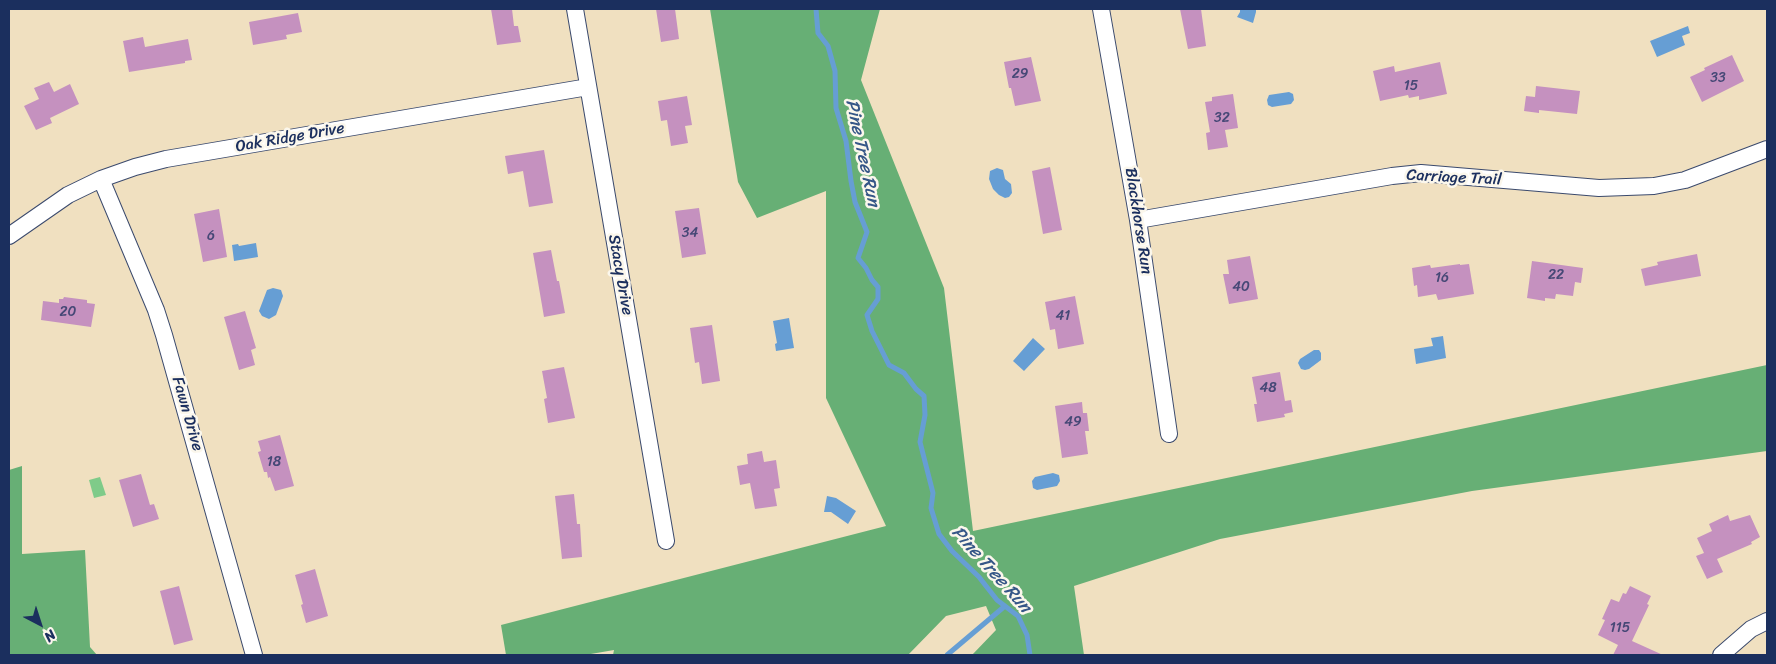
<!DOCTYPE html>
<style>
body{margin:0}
#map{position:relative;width:1776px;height:664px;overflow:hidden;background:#f0e0c0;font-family:Sriracha,sans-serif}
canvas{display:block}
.frame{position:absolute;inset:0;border:10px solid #1b2f5e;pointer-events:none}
.north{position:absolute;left:15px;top:599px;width:50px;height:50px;-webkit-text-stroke:4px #fbf7ec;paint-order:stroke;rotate:140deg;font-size:14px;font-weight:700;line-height:20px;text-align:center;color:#1b2f5e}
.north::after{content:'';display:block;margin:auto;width:18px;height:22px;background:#1b2f5e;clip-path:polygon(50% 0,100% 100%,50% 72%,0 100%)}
</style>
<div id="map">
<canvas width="1776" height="664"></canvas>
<div class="frame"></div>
<div class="north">N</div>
</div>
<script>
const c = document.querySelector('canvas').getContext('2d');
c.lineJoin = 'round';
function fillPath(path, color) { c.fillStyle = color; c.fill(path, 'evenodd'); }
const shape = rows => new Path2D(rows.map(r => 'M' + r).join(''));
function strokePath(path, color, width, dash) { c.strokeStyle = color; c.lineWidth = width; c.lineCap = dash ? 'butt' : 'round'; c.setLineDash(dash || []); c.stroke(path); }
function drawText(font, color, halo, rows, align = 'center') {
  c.font = font + ' Sriracha,sans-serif'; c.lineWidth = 5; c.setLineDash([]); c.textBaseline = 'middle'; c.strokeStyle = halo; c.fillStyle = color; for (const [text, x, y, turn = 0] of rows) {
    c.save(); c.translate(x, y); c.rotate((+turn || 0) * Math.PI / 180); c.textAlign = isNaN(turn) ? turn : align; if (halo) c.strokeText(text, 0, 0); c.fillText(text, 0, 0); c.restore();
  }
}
const green = shape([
 [100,477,106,495,94,498,89,480]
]);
const forest = shape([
 [710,9,880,9,861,80,944,288,973,531,1767,365,1767,451,1472,491,1220,539,1074,586,1084,655,972,655,996,630,986,606,946,616,908,655,613,655,614,650,585,655,506,655,501,625,886,526,826,398,826,191,757,218,738,182],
 [22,466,22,554,85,550,90,647,97,655,9,655,9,470]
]);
const water = shape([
 [1240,9,1256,9,1256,12,1253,23,1237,17,1240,12],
 [1688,26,1690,33,1682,36,1685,45,1657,57,1650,41],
 [1289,92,1293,94,1294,100,1291,104,1272,107,1268,105,1267,100,1269,95],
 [997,168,1003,170,1005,179,1011,184,1012,193,1009,197,1005,198,999,195,993,189,989,179,990,171],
 [256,243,258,257,234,261,232,245,238,244,239,246],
 [273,288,281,290,283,296,276,315,269,319,262,316,259,311,267,290],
 [789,318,794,348,776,351,775,344,777,343,773,321],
 [1443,336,1446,358,1416,364,1414,349,1433,346,1431,338],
 [1033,338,1045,349,1024,371,1013,361],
 [1314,350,1319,350,1321,353,1321,360,1309,369,1305,370,1301,369,1298,363,1300,359],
 [1053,473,1059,475,1060,481,1057,486,1037,490,1033,488,1032,481,1035,477],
 [827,496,836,498,856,511,848,524,831,512,824,512]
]);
const stream = shape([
 [816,9,818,33,828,46,835,71,836,108,846,141,851,181,855,202,867,232,858,258,866,268,872,280,878,287,878,299,867,315,872,331,889,365,904,373,916,389,924,396,925,415,920,442,933,493,931,508,939,534,952,551,979,577,997,600,1018,616,1027,635,1030,655],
 [947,655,1005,606]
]);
const building = shape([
 [491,9,512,9,514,26,518,26,521,42,497,45],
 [656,9,675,9,679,39,661,42],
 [1180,9,1201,9,1206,46,1188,49],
 [298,13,302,32,286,35,287,39,253,45,249,22],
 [143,37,145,47,188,39,192,60,185,61,185,63,129,72,123,41],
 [1732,55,1744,81,1702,102,1690,77,1705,70,1704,68],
 [1031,57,1041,101,1015,106,1011,88,1009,88,1004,62],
 [1440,62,1447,94,1419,100,1419,96,1409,98,1408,95,1380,101,1373,71,1394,66,1395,72],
 [49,82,54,92,70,84,79,104,50,118,52,123,36,130,24,106,39,99,34,88],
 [1536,86,1580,91,1577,114,1539,110,1539,113,1524,111,1526,96,1535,97],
 [1233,94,1238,128,1225,130,1228,147,1208,150,1206,133,1210,132,1205,102,1212,101,1212,97],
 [687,96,692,125,685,126,688,143,671,146,667,120,661,121,658,101],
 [544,150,553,203,529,207,523,171,508,174,505,156],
 [1050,167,1062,230,1043,234,1032,171],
 [699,208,706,254,682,258,675,211],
 [219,209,227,257,203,262,194,214],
 [551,250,557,281,559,281,565,313,544,317,533,253],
 [1697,254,1701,276,1645,286,1641,269,1658,265,1657,262],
 [1250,256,1258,299,1229,304,1223,274,1229,274,1227,260],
 [1532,261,1583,268,1581,283,1575,282,1573,296,1556,294,1555,299,1545,298,1545,301,1527,298],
 [1460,264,1460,265,1469,264,1474,294,1438,300,1436,294,1418,297,1417,285,1414,286,1412,268,1430,265,1431,268],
 [1075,296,1084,344,1058,349,1055,329,1050,330,1045,302],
 [64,297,87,300,87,303,95,304,91,327,41,320,43,301,59,303,59,299,63,299],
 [245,311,256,348,251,350,255,365,239,370,224,317],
 [712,325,720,381,702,384,699,362,695,363,690,328],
 [564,367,575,418,548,423,544,399,547,398,542,371],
 [1280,372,1285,401,1291,400,1293,412,1284,414,1285,417,1257,422,1254,404,1257,404,1252,377],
 [1082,402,1083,413,1087,413,1089,431,1085,431,1088,454,1062,458,1055,406],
 [280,435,294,486,275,491,270,477,268,478,267,472,264,472,258,452,261,451,258,441],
 [762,451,764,462,776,460,780,488,774,489,777,506,755,509,750,483,740,485,737,466,748,464,747,454],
 [141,474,150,505,154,504,159,519,133,527,119,480],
 [574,494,577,524,580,524,582,557,562,559,555,496],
 [1728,515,1730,521,1750,515,1760,537,1751,542,1752,544,1717,559,1723,572,1707,579,1696,556,1704,553,1697,538,1712,531,1709,524],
 [315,569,328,616,306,623,301,605,303,604,295,575],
 [179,586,193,640,174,645,160,591],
 [1630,586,1651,596,1647,604,1649,605,1632,641,1663,655,1613,655,1618,645,1598,635,1605,620,1602,619,1611,599,1619,602,1623,593,1626,594]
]);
const minor = shape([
 [575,9,666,541],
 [1101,9,1138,220,1169,434],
 [101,179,156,310,164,335,254,655],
 [1138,220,1392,176,1421,173,1599,188,1654,186,1685,180,1767,149],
 [9,236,68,195,101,179,135,167,166,159,588,87],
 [1721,655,1751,629,1767,621]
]);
const numberNames = [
 ["29",1020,74],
 ["33",1718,78],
 ["15",1411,86],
 ["32",1222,118],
 ["34",690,233],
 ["6",211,236],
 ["22",1556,275],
 ["16",1442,278],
 ["40",1241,287],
 ["20",68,312],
 ["41",1063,316],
 ["48",1268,388],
 ["49",1073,422],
 ["18",274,462],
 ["115",1620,628]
];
const streetNames = [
 ["Oak Ridge Drive",290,138,-10],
 ["Carriage Trail",1454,178,3],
 ["Blackhorse Run",1138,221,81],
 ["Stacy Drive",620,275,80],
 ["Fawn Drive",187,414,74]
];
const waterNames = [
 ["Pine Tree Run",862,153,78],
 ["Pine Tree Run",991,570,48]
];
fillPath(green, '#7fcb89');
fillPath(forest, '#67af75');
fillPath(water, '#669ed4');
strokePath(stream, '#669ed4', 5);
fillPath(building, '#c591bf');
strokePath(minor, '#3b4a6d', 18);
strokePath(minor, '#fff', 16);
drawText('14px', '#464876', null, numberNames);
drawText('16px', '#1b2f5e', '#fbf7ec', streetNames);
drawText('italic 18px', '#355687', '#fbf7ec', waterNames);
</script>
